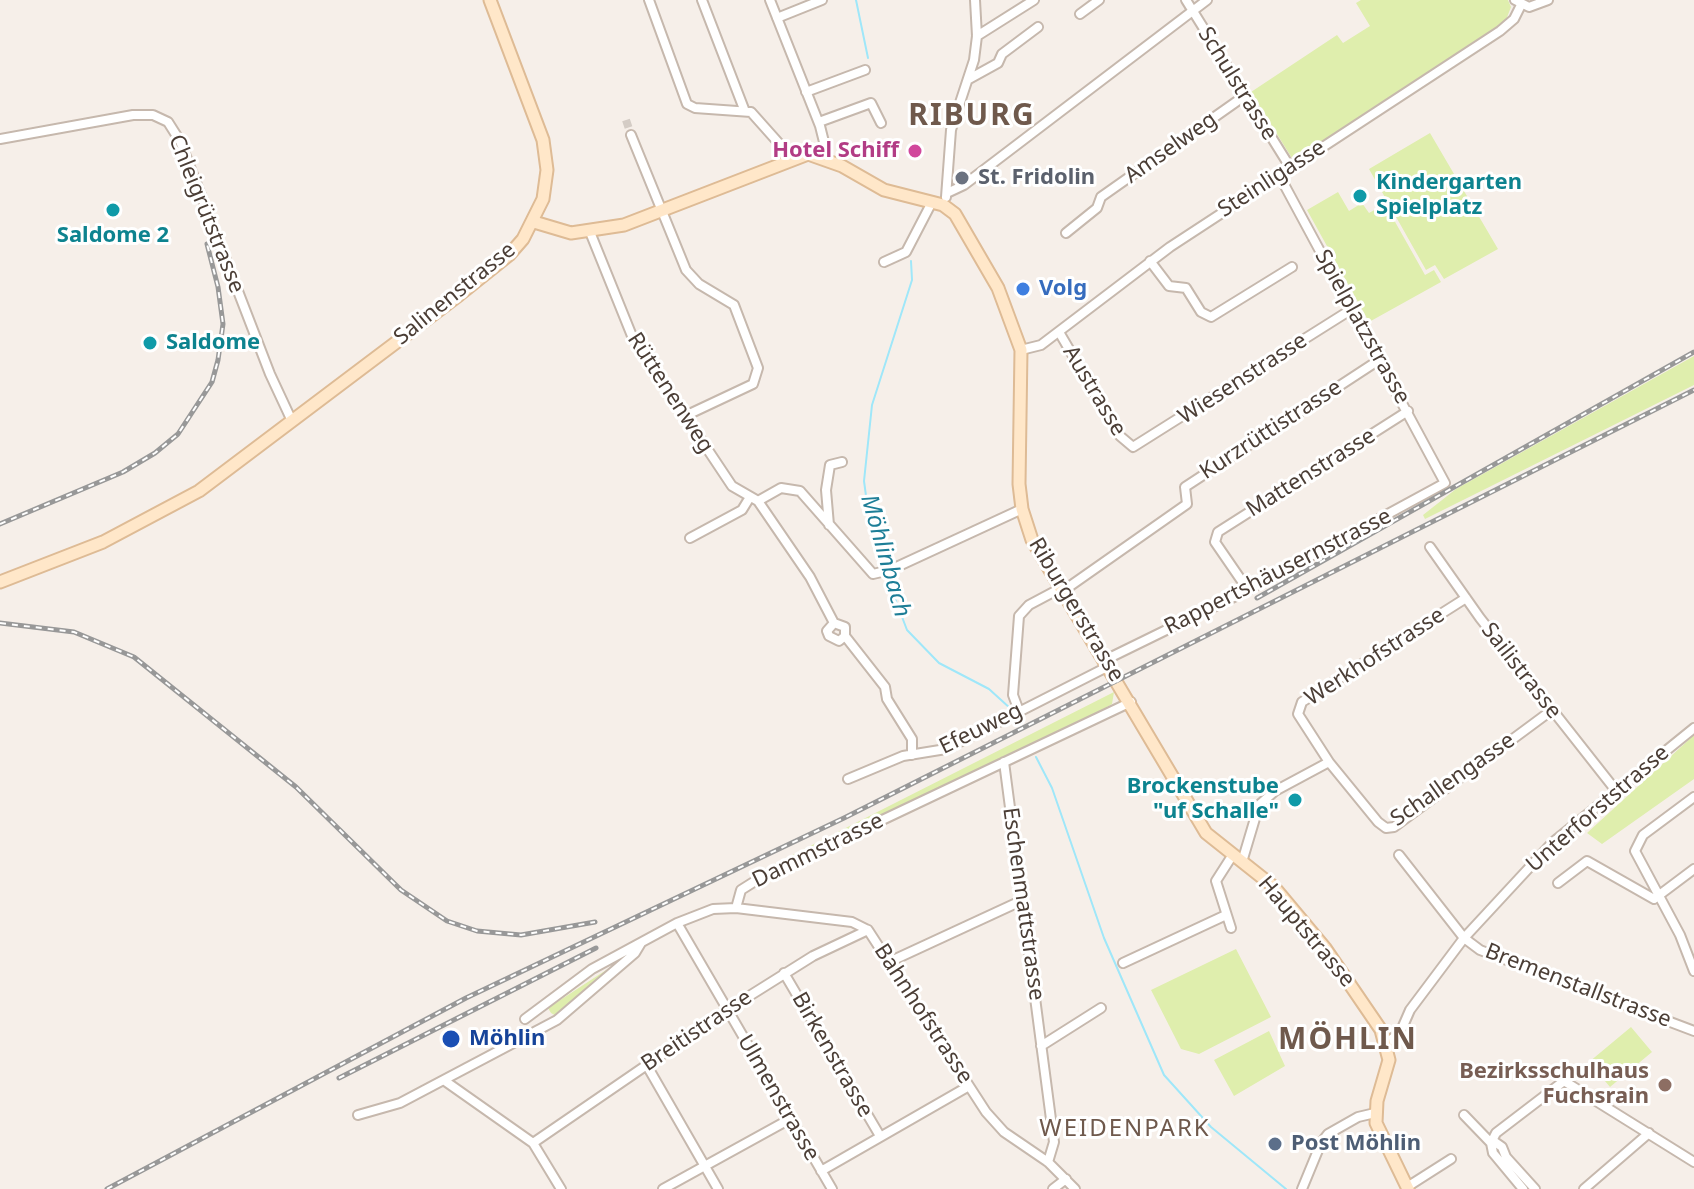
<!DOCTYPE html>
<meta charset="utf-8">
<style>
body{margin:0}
canvas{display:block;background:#f6efe9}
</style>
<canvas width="1694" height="1189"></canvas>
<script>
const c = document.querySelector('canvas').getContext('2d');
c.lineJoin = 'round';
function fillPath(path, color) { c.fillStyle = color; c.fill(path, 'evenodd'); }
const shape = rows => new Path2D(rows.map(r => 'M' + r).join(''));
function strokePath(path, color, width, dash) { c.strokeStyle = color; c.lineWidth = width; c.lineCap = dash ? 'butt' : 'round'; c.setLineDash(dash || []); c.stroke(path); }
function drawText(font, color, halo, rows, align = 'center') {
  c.font = font + ' "Noto Sans",sans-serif'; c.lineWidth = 6; c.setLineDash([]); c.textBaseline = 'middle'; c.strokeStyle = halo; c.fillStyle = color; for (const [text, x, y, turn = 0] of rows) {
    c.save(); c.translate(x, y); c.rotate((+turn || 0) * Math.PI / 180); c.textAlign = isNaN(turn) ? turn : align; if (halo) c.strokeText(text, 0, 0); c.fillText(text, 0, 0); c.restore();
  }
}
const green = shape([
 [1361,0,1508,0,1511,7,1499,38,1298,168,1251,92,1337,35,1343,43,1370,26,1356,3],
 [1430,133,1498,249,1444,279,1435,265,1426,270,1369,169],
 [1338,192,1349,211,1362,203,1369,213,1385,204,1425,275,1434,270,1441,282,1369,322,1307,210],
 [1694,356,1694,385,1425,519,1423,515,1456,489],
 [1114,692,1112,704,1090,717,749,877],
 [1694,735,1694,779,1602,844,1587,833],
 [1236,949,1271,1017,1199,1054,1181,1049,1151,990],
 [620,961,556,1016,551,1013,548,1008],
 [1631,1027,1652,1052,1610,1087,1589,1062],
 [1269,1031,1285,1066,1234,1096,1214,1060]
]);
const stream = shape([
 [856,0,868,58],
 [884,569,869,518,864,481,872,405,912,280,911,261],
 [886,575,907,630,939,663,989,689,1011,709],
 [1036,757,1052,788,1104,938,1164,1075,1211,1127,1286,1189]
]);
const streetTunnel = shape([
 [626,120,631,135]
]);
const street = shape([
 [649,0,687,104,695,108,751,112,792,158],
 [702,0,744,109],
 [770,0,820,126,824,142,820,156],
 [1186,0,1290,167],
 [1515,0,1529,7,1548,0],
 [1080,14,1099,0],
 [777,18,822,0],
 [977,36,1034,0],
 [969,79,998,63,1002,54,1038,27],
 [806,92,865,70],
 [819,122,871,103,881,123],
 [631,135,686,270,699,284,734,305,758,368,753,384,685,416],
 [0,139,133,115,153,115,168,122,180,141,270,374,291,419],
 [947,193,964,185,1207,0],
 [946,197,951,130,974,60,977,36,975,0],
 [590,232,632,336,732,486,758,501,781,488,800,491,873,574,890,570,1022,509],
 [1066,233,1097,208,1101,197,1243,97],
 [1150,261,1169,286,1186,288,1201,312,1211,317,1292,267],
 [884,262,906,252,932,202],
 [1059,332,1120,436,1133,447,1352,309],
 [1021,350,1041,345,1170,247,1500,31,1514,19,1521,5],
 [758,501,810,577,834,623,845,627,845,636,839,641,829,636,827,631,834,623],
 [829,525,826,490,830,465,842,462],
 [690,538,742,510,750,497],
 [1430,547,1480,618,1617,792],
 [1248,590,1215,542,1218,532,1408,411],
 [1063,591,1187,504,1185,487,1379,360],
 [845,636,885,687,887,699,912,739,912,755],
 [1105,660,1248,590,1445,483,1279,175],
 [1019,711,1013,695,1019,616,1029,605,1061,588],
 [1004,762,1054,1142,1048,1162],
 [1329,762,1298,714,1302,702,1466,598],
 [848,779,903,756,946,749,1109,666],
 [1694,797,1643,835,1635,851,1680,935,1694,971],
 [1399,855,1464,938,1480,950,1694,1031],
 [1242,862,1259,805,1275,791,1329,762,1378,822,1386,828,1394,827,1552,710],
 [1558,883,1587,861,1654,899,1694,869],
 [736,908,741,890,760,878,1131,702],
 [677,923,832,1189],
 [1231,928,1216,881,1232,856],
 [889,962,1023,900],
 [1123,963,1226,915],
 [784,973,880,1136],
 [525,1019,592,969,677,923,713,909,736,908,852,922,868,930,986,1112,1004,1132,1048,1162,1075,1189],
 [1386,1043,1400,1033,1410,1010,1464,938,1552,843,1694,728],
 [1041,1046,1101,1008],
 [646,1064,718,1189],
 [445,1081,533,1143,561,1189],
 [358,1115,400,1103,557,1020,635,953,641,943],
 [1464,1115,1491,1143,1493,1153,1523,1189],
 [1492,1140,1502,1147,1506,1157,1535,1189],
 [533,1143,727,1010,813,956,868,930],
 [1491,1143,1496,1133,1564,1081,1694,1162],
 [821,1171,969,1086],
 [1407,1187,1451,1159],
 [663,1189,790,1119],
 [1053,1189,1066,1179],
 [1302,1189,1321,1143,1328,1134,1358,1117,1375,1113],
 [1584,1189,1649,1133]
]);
const secondary = shape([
 [534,222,571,233,624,225,808,154,842,166,884,190,943,205,955,214,998,288,1021,350,1019,484,1022,509,1032,540,1206,833,1274,887,1325,948,1381,1030,1389,1060,1377,1101,1376,1123,1408,1189],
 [0,582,103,542,199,491,459,295,509,255,523,239,543,199,547,170,543,140,490,0]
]);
const rail = shape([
 [0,524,123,472,155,453,178,434,212,382,218,360,223,324,218,287,207,244],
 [1257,598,1694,352],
 [0,623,74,632,134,657,296,787,401,890,447,921,477,931,521,935,595,922],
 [339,1078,596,948],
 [107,1189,466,998,844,818,1694,390]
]);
const markers = [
 [915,151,8,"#d1479c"],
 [962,178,8,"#6b7280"],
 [1360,196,8,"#0f9aa8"],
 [113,210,8,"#0f9aa8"],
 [1023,289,8,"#3f7fe0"],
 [150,343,8,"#0f9aa8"],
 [1295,800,8,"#0f9aa8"],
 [451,1039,10,"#1a4fb4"],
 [1665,1085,8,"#8d6e63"],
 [1275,1144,8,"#5c6f8a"]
];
const streetNames = [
 ["Schulstrasse",1237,84,58],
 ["Amselweg",1171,148,-35],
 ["Steinligasse",1272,179,-33],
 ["Chleigrütstrasse",206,214,68],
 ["Salinenstrasse",455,294,-39],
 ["Spielplatzstrasse",1362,327,61],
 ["Wiesenstrasse",1243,379,-33],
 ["Austrasse",1094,391,59],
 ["Rüttenenweg",670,393,57],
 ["Kurzrüttistrasse",1271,430,-33],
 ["Mattenstrasse",1311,473,-32],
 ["Rappertshäusernstrasse",1278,572,-27],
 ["Riburgerstrasse",1076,610,59],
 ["Werkhofstrasse",1375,657,-33],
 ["Sailistrasse",1521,671,52],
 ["Efeuweg",981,729,-26],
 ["Schallengasse",1453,780,-35],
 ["Unterforststrasse",1598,809,-41],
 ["Dammstrasse",818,851,-26],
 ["Eschenmattstrasse",1023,904,82],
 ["Hauptstrasse",1306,932,50],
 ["Bremenstallstrasse",1578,986,21],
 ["Bahnhofstrasse",923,1014,57],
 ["Breitistrasse",697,1031,-34],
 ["Birkenstrasse",832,1055,60],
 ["Ulmenstrasse",778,1098,60]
];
const hotelNames = [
 ["Hotel Schiff",899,151]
];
const worshipNames = [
 ["St. Fridolin",978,178]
];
const cultureNames = [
 ["Kindergarten",1376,183],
 ["Spielplatz",1376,208],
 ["Saldome 2",113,236,"center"],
 ["Saldome",166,343],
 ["Brockenstube",1279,787,"right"],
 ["\"uf Schalle\"",1279,812,"right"]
];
const shopNames = [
 ["Volg",1039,289]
];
const transitNames = [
 ["Möhlin",469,1039]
];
const educationNames = [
 ["Bezirksschulhaus",1649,1072],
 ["Fuchsrain",1649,1097]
];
const serviceNames = [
 ["Post Möhlin",1291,1144]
];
const waterNames = [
 ["Möhlinbach",885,556,74]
];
const neighbourhoodNames = [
 ["WEIDENPARK",1125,1129]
];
const districtNames = [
 ["RIBURG",972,116],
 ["MÖHLIN",1348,1040]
];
fillPath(green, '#dfeead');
strokePath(stream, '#9fe7f9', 2);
strokePath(streetTunnel, '#d4ccc5', 8, [8, 4]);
strokePath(street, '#c6b8ad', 12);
strokePath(secondary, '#debb95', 15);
strokePath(street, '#fff', 8);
strokePath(secondary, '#ffe7c9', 11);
strokePath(rail, '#989898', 5);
strokePath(rail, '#fff', 2, [6]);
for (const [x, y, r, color] of markers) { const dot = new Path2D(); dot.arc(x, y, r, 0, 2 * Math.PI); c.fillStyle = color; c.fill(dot); strokePath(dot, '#fff', 3); }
drawText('22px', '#4b3e36', '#fff', streetNames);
drawText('bold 22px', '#b23c85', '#fff', hotelNames, 'right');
drawText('bold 22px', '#5b616d', '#fff', worshipNames, 'left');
drawText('bold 22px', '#0d838f', '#fff', cultureNames, 'left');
drawText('bold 22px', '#366cbe', '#fff', shopNames, 'left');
drawText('bold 22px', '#164399', '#fff', transitNames, 'left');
drawText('bold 22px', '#785e54', '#fff', educationNames, 'right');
drawText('bold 22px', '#4e5e75', '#fff', serviceNames, 'left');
drawText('italic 24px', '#1d7e97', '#fff', waterNames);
c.letterSpacing = '2px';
drawText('24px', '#6f594c', '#fff', neighbourhoodNames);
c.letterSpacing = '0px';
c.letterSpacing = '2px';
drawText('bold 30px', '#6f594c', '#fff', districtNames);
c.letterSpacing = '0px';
</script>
